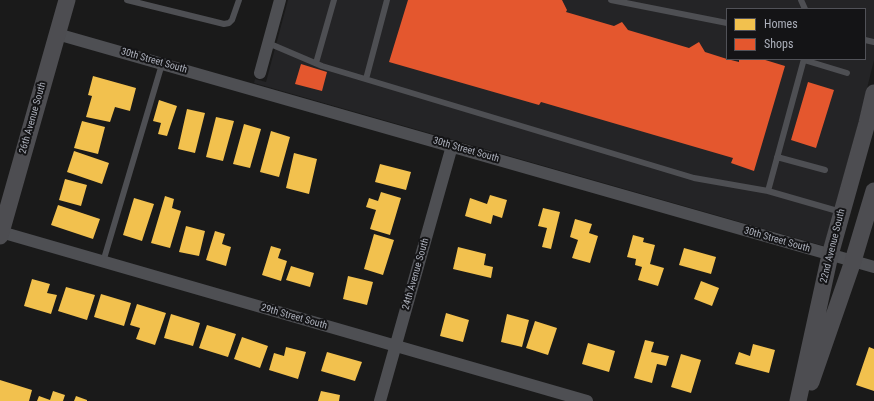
<!DOCTYPE html>
<style>
body{margin:0}
#map{position:relative;width:874px;height:401px;overflow:hidden;background:#1a1a1a;font-family:"Roboto Condensed",sans-serif}
canvas{display:block}
.legend{position:absolute;left:726px;top:8px;width:140px;height:52px;box-sizing:border-box;background:#141416;border:1px solid #515258;margin:0;padding:5px 7px;list-style:none;font-size:12px;color:#acb0bb}
.legend li{display:flex;align-items:center;gap:8px;height:20px}
.legend b{width:20px;border:1px solid #515258}
</style>
<div id="map">
<canvas width="874" height="401"></canvas>
<ul class="legend">
<li><b style="height:11px;background:#f2c14e"></b>Homes</li>
<li><b style="height:11px;background:#e4572e"></b>Shops</li>
</ul>
</div>
<script>
const c = document.querySelector('canvas').getContext('2d');
c.lineJoin = 'round';
function fillPath(path, color) { c.fillStyle = color; c.fill(path, 'evenodd'); }
const shape = rows => new Path2D(rows.map(r => 'M' + r).join(''));
function strokePath(path, color, width, dash) { c.strokeStyle = color; c.lineWidth = width; c.lineCap = dash ? 'butt' : 'round'; c.setLineDash(dash || []); c.stroke(path); }
function drawText(font, color, halo, rows, align = 'center') {
  c.font = font + ' "Roboto Condensed",sans-serif'; c.lineWidth = 4; c.setLineDash([]); c.textBaseline = 'middle'; c.strokeStyle = halo; c.fillStyle = color; for (const [text, x, y, turn = 0] of rows) {
    c.save(); c.translate(x, y); c.rotate((+turn || 0) * Math.PI / 180); c.textAlign = isNaN(turn) ? turn : align; if (halo) c.strokeText(text, 0, 0); c.fillText(text, 0, 0); c.restore();
  }
}
const built = shape([
 [288,0,874,0,874,60,859,121,824,246,254,83,255,79,266,82],
 [727,9,865,9,865,59,727,59]
]);
const homes = shape([
 [93,76,136,88,130,111,115,107,110,122,86,117,92,96,88,95],
 [159,100,177,106,167,136,158,134,161,123,153,121],
 [187,109,205,113,195,153,178,149],
 [216,117,234,121,223,161,206,157],
 [82,121,105,127,98,154,74,148],
 [244,124,261,129,250,168,233,164],
 [271,131,290,137,279,177,260,172],
 [74,151,109,163,102,184,67,172],
 [294,153,317,159,309,194,286,188],
 [380,164,411,172,406,190,375,182],
 [65,179,87,185,81,206,59,200],
 [381,192,401,198,390,235,370,229,376,210,366,207,369,198,378,201],
 [490,195,507,200,502,218,493,215,491,224,465,216,470,198,487,204],
 [165,196,174,199,172,208,181,211,170,248,151,243],
 [134,198,154,204,142,241,123,235],
 [58,205,100,219,93,239,51,225],
 [543,208,560,212,551,249,542,247,547,228,538,226],
 [575,219,592,224,589,233,598,236,590,263,572,258,578,240,570,237],
 [186,226,205,231,199,256,179,252],
 [215,231,225,234,222,244,231,247,226,266,206,260],
 [374,234,394,240,383,275,364,269],
 [633,235,644,238,643,242,655,245,650,264,664,268,658,286,638,280,642,267,635,265,636,259,627,257],
 [271,246,281,249,278,258,287,261,281,281,262,275],
 [458,247,486,254,484,265,493,267,491,278,453,269],
 [684,248,716,257,711,274,679,265],
 [291,266,314,273,310,287,286,280],
 [348,276,373,282,367,305,343,299],
 [32,279,50,284,47,293,57,295,51,314,24,306],
 [701,281,719,288,712,306,694,299],
 [66,287,95,295,87,320,58,311],
 [101,294,131,303,124,326,94,317],
 [137,304,166,313,155,345,136,339,140,328,130,325],
 [446,313,469,320,463,342,440,336],
 [171,314,200,323,193,346,164,338],
 [507,314,529,320,522,347,501,342],
 [535,321,557,328,548,355,526,348],
 [207,325,236,334,228,357,199,348],
 [242,337,268,346,260,368,234,359],
 [645,340,654,342,651,352,669,356,666,366,657,364,652,383,634,378],
 [588,343,615,351,609,372,582,364],
 [753,344,775,350,769,373,735,364,739,352,750,356],
 [286,347,306,352,298,379,269,370,274,353,284,356],
 [869,347,874,349,874,391,856,385],
 [327,352,362,362,355,381,321,371],
 [681,354,701,360,691,393,671,387],
 [0,380,32,390,29,401,0,401],
 [53,391,65,395,63,401,37,401,39,396,50,400],
 [321,391,340,395,339,401,318,401],
 [76,396,87,400,87,401,74,401]
]);
const shops = shape([
 [408,0,562,0,567,10,566,12,614,26,622,22,628,30,689,48,699,42,705,52,727,59,739,62,739,59,762,59,785,66,754,171,731,163,733,158,541,102,539,105,389,62],
 [301,64,327,72,322,91,295,84],
 [808,82,834,90,816,148,791,140]
]);
const lane = shape([
 [127,0,224,24,229,23,232,20,239,0],
 [611,0,727,23],
 [801,0,805,9],
 [865,40,874,42],
 [268,43,322,66,694,178,768,191,804,59],
 [804,60,847,73],
 [316,63,334,0],
 [366,79,387,0],
 [777,157,825,170],
 [768,191,841,212],
 [103,262,162,64]
]);
const street = shape([
 [57,34,874,267],
 [260,73,280,0],
 [1,232,587,401],
 [380,401,452,146]
]);
const secondary = shape([
 [0,236,67,0],
 [811,382,853,261,874,191],
 [798,401,830,255,867,123,874,93]
]);
const streetNames = [
 ["30th Street South",154,61,16],
 ["26th Avenue South",33,118,-74],
 ["30th Street South",466,150,16],
 ["30th Street South",777,240,16],
 ["22nd Avenue South",833,246,-76],
 ["24th Avenue South",416,274,-74],
 ["29th Street South",294,317,16]
];
fillPath(built, '#242426');
fillPath(homes, '#f2c14e');
fillPath(shops, '#e4572e');
strokePath(lane, '#4e4f53', 6);
strokePath(street, '#4e4f53', 12);
strokePath(secondary, '#4d4d51', 17);
drawText('10px', '#acb0bb', '#141416', streetNames);
</script>
